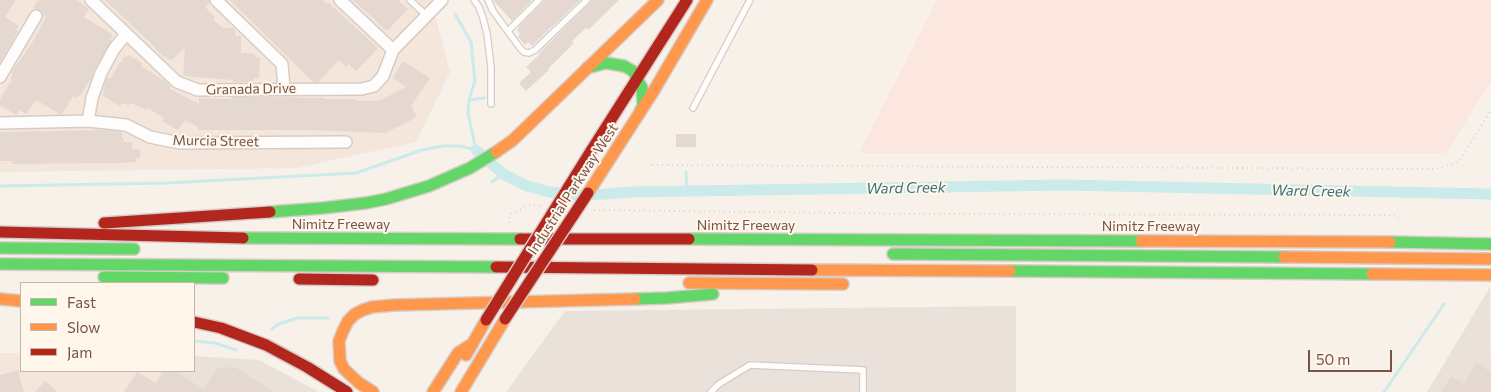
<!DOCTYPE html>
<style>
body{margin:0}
#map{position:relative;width:1491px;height:392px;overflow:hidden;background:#f8f1ea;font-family:Commissioner,sans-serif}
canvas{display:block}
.legend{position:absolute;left:20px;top:282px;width:175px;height:90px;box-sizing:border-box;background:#fff6ec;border:1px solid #c9b5aa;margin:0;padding:6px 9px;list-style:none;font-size:15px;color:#795347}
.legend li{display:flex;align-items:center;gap:10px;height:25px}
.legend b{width:25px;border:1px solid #c9b5aa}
.scale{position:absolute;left:1308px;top:350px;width:84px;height:22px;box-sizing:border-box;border:2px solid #795347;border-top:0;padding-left:6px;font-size:15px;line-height:18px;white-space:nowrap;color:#795347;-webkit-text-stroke:4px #fff6ec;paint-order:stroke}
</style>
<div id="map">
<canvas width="1491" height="392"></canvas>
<ul class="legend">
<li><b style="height:6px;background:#63d668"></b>Fast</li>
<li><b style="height:6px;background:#ff974d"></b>Slow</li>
<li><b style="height:6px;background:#b3261e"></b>Jam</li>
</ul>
<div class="scale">50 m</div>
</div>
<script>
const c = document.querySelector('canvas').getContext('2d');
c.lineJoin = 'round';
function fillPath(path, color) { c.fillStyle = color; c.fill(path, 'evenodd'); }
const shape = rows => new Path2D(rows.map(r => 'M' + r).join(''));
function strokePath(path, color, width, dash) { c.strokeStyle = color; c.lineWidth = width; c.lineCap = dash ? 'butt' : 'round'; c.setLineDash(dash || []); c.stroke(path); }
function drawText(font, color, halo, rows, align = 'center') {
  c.font = font + ' Commissioner,sans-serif'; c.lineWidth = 4; c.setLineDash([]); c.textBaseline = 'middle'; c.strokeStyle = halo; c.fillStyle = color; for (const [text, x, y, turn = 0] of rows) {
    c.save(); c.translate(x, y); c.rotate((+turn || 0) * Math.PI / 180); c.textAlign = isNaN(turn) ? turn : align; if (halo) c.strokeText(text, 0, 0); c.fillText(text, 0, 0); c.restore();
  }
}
const residential = shape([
 [0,0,431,0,450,72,416,142,297,168,0,172],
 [0,353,21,353,21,371,162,371,149,392,0,392]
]);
const commercial = shape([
 [937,0,1491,0,1491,82,1446,153,859,153]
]);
const industrial = shape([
 [1490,287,1491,392,1427,392],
 [1016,306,1016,392,506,392,565,311],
 [194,356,259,360,319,392,149,392,162,371,194,371]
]);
const stream = shape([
 [469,100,484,98],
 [686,172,687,192],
 [492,182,503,174],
 [0,186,167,183,356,173,422,150,443,146,460,146,476,150,468,113,469,100,475,81,471,42,455,14],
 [272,329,279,324,297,318,328,318],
 [194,341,215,343,236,350],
 [1384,392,1444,304]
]);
const canal = shape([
 [476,150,503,174,527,186,550,192,577,195,606,194,629,192,1064,185,1491,194]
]);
const building = shape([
 [0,0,16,0,5,17,19,26,16,30,18,31,0,62],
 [38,0,76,0,89,9,84,17,113,35,110,39,112,40,94,70,90,82,89,81,80,96,78,95,76,98,73,96,62,114,60,114,36,100,26,114,20,110,16,115,0,105,0,99,12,80,10,79,13,74,11,73,32,43,46,17,43,15,40,10,33,8],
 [105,0,209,0,209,3,205,7,215,17,213,20,223,28,234,28,236,36,241,36,241,53,255,54,255,57,260,57,259,78,254,78,253,82,232,82,233,80,183,76,185,47,171,61,165,56,164,57,155,49,156,48],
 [230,0,322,0,326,4,328,2,332,6,378,48,356,71,349,64,346,67,339,60,318,82,313,82],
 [353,0,398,0,408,9,387,31],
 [493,0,532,0,512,21],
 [544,0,580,0,532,46,528,42,525,45,518,37,520,34,517,30,519,28,518,27,542,3],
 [592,0,619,0,588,30,586,28,572,41,574,43,548,69,549,70,526,91,519,83,531,72,526,67,540,54,539,53,590,3],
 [129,55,142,63,141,66,166,82,171,87,170,89,199,104,199,98,232,99,232,97,324,98,324,99,355,99,355,101,379,101,406,87,393,78,403,61,430,78,411,106,417,117,385,133,311,130,198,130,198,127,185,120,178,130,162,121,164,118,147,108,146,110,131,103,128,105,122,103,120,106,102,95,105,91,103,90,107,78,110,79,120,62,122,62,125,56,127,57],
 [106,130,122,132,122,138,124,138,124,142,132,142,132,149,140,149,140,158,136,158,136,162,122,163,12,164,12,161,0,161,0,132],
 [676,134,696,134,696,147,676,147],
 [1477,363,1491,372,1491,392,1441,392,1451,376,1464,384],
 [235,367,274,392,124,392,137,372,156,383,164,371,174,371,204,389,217,368],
 [18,370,24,392,0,392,0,375],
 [45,381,58,392,35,392]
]);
const path = shape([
 [652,165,1434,169,1454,164,1462,157,1491,110],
 [594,210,922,214,1393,215,1399,218],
 [509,223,510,214,531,205,542,206]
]);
const lane = shape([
 [410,0,427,16],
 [474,0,479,7,483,18,487,34,491,67,491,104],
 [488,0,493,11,520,48,524,52,529,53,535,50,587,0],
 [508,31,539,0],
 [693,108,750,0],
 [711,392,719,384,750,365,863,370,863,392]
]);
const street = shape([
 [91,0,177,82,198,90,362,89,374,86,383,76,393,50,442,0],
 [216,0,282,64,284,88],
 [340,0,393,50],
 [0,77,36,16],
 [88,121,92,98,101,73,114,49,126,34],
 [0,123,88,121,126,125,150,137,180,143,346,142]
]);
const fast = shape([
 [587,68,606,63,624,66,633,71,642,88,643,105,640,112],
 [270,212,323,208,366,203,386,199,429,186,470,168,496,152],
 [243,238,520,239],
 [689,239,1141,241],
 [1390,242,1491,244],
 [0,248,134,249],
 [893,254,1284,257],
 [0,264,496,267],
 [1010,271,1372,274],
 [104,277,223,278],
 [635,299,667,298,713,294]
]);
const slow = shape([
 [496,152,513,140,658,0],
 [588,193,653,92,707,0],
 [1141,241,1390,242],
 [1284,257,1491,259],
 [812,270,1010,271],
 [1372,274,1491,275],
 [689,283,843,284],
 [0,299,21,301],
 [466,355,486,320],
 [373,392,359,383,344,369,340,361,339,341,343,331,348,321,355,314,363,310,372,307,395,305,635,299],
 [433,392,458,353,472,344],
 [461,392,505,319]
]);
const jam = shape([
 [591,151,687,0],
 [104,223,270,212],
 [0,232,243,238],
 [520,239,689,239],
 [496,267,812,270],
 [299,279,373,280],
 [194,322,221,328,266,345,307,367,347,392]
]);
const jamBridge = shape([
 [505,319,588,193],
 [486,320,591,151]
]);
const streetNames = [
 ["Granada Drive",251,89,-1],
 ["Murcia Street",216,141,1],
 ["Industrial Parkway West",573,189,-57],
 ["Nimitz Freeway",341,224],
 ["Nimitz Freeway",746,225],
 ["Nimitz Freeway",1151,226]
];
const waterNames = [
 ["Ward Creek",906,188,-1],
 ["Ward Creek",1311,191,1]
];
fillPath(residential, '#f4e6da');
fillPath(commercial, '#fce7e0');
fillPath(industrial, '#ebe1db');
strokePath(stream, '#caebea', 3);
strokePath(canal, '#caebea', 11);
fillPath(building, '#e5d8d1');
strokePath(lane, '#d6ccc7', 8);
strokePath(street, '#d6ccc7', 14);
strokePath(fast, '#d7ccc6', 14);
strokePath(slow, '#d7ccc6', 14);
strokePath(jam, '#d7ccc6', 14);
strokePath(path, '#dbd0cc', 2, [1, 4]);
strokePath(lane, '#fefdfc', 5.5);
strokePath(street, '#fefdfc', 11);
strokePath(fast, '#63d668', 11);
strokePath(slow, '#ff974d', 11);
strokePath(jam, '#b3261e', 11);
strokePath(jamBridge, '#d7ccc6', 14, []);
strokePath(jamBridge, '#b3261e', 11);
drawText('14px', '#795347', '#fff6ec', streetNames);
drawText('italic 15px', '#367579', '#fff6ec', waterNames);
</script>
